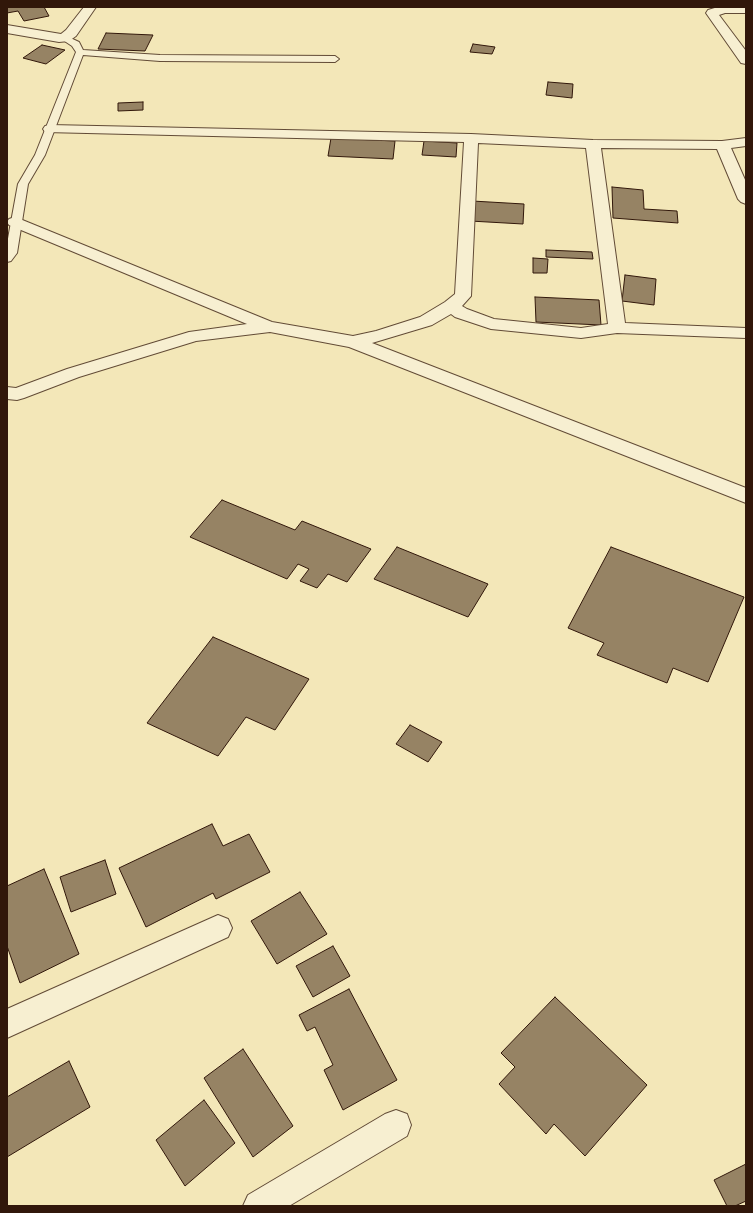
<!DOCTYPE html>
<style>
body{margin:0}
#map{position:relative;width:753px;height:1213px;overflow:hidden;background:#f3e7b8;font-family:"Libre Bodoni",serif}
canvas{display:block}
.frame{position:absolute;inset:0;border:8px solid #31170a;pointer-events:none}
</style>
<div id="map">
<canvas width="753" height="1213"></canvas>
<div class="frame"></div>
</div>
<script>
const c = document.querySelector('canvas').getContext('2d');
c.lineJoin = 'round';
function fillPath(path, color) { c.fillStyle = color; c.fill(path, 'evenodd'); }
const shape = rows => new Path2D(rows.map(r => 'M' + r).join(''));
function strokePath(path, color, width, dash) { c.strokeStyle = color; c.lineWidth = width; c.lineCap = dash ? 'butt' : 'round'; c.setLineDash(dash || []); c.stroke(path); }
const building = shape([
 [7,7,44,7,49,16,24,21,18,11,7,13,7,7],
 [106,33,153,35,145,51,98,49,106,33],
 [473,44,495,47,492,54,470,52,473,44],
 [42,45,65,50,46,64,23,58,42,45],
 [548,82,573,84,572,98,546,95,548,82],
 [143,102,143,110,118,111,118,103,143,102],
 [331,138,395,141,393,159,328,156,331,138],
 [424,141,457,143,456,157,422,155,424,141],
 [612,187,643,190,644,209,677,211,678,223,613,218,612,187],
 [472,201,524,204,523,224,470,221,472,201],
 [546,250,592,252,593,259,546,257,546,250],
 [533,258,548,259,547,273,533,273,533,258],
 [625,275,656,279,654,305,622,301,625,275],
 [535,297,599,300,601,325,536,322,535,297],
 [222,500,295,530,302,521,371,549,347,582,328,574,317,588,300,581,309,569,298,564,287,579,190,537,222,500],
 [397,547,488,584,468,617,374,579,397,547],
 [611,547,744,597,708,682,673,668,667,683,597,655,604,643,568,628,611,547],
 [213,637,309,679,275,730,246,717,218,756,147,723,213,637],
 [410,725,442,742,428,762,396,744,410,725],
 [212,824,223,846,249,834,270,872,216,899,213,893,146,927,119,868,212,824],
 [105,860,116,894,71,912,60,877,105,860],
 [44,869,79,954,20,983,7,946,7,886,44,869],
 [300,892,327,934,277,964,251,921,300,892],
 [333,946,350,976,313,997,296,966,333,946],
 [349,989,397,1080,343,1110,324,1070,333,1065,315,1027,307,1031,299,1015,349,989],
 [555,997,647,1085,585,1156,554,1124,546,1134,499,1084,515,1067,501,1053,555,997],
 [243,1049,293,1126,253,1157,204,1078,243,1049],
 [69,1061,90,1107,7,1157,7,1097,69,1061],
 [204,1100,235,1143,185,1186,156,1140,204,1100],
 [746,1164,746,1201,735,1206,727,1206,714,1180,746,1164]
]);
const lane = shape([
 [64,35,79,42,83,50,160,55,335,56,339,59,335,62,160,61,83,55,45,155,28,184,17,253,11,261,7,262,7,244,18,184,35,155,76,52,72,46,60,38,64,35]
]);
const street = shape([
 [84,7,96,7,76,36,69,41,59,42,7,33,7,25,61,34,66,30,84,7],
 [718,7,746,7,746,13,725,13,719,15,746,51,746,64,741,63,706,13,708,10,718,7],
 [50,125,471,134,593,140,722,141,746,138,746,146,731,148,746,182,746,204,741,202,738,199,717,149,601,148,625,323,746,328,746,338,617,333,581,338,491,329,455,317,451,314,432,325,372,343,746,488,746,503,349,347,270,332,196,341,79,377,24,398,17,400,7,399,7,387,16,388,67,369,189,332,247,324,9,225,7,222,9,219,15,217,272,322,353,336,376,331,420,317,445,302,455,294,464,142,45,132,43,129,45,126,50,125],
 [478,143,586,148,608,324,581,328,494,319,467,309,462,306,471,296,478,143],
 [218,915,228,919,232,928,228,937,7,1038,7,1009,218,915],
 [396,1110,407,1114,411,1125,407,1136,289,1206,243,1206,248,1195,385,1114,396,1110]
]);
fillPath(building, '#968364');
strokePath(building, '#31170a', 1);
strokePath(lane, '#624b36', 2);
strokePath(street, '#624b36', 2);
fillPath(lane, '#f7efd1');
fillPath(street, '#f7efd1');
</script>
